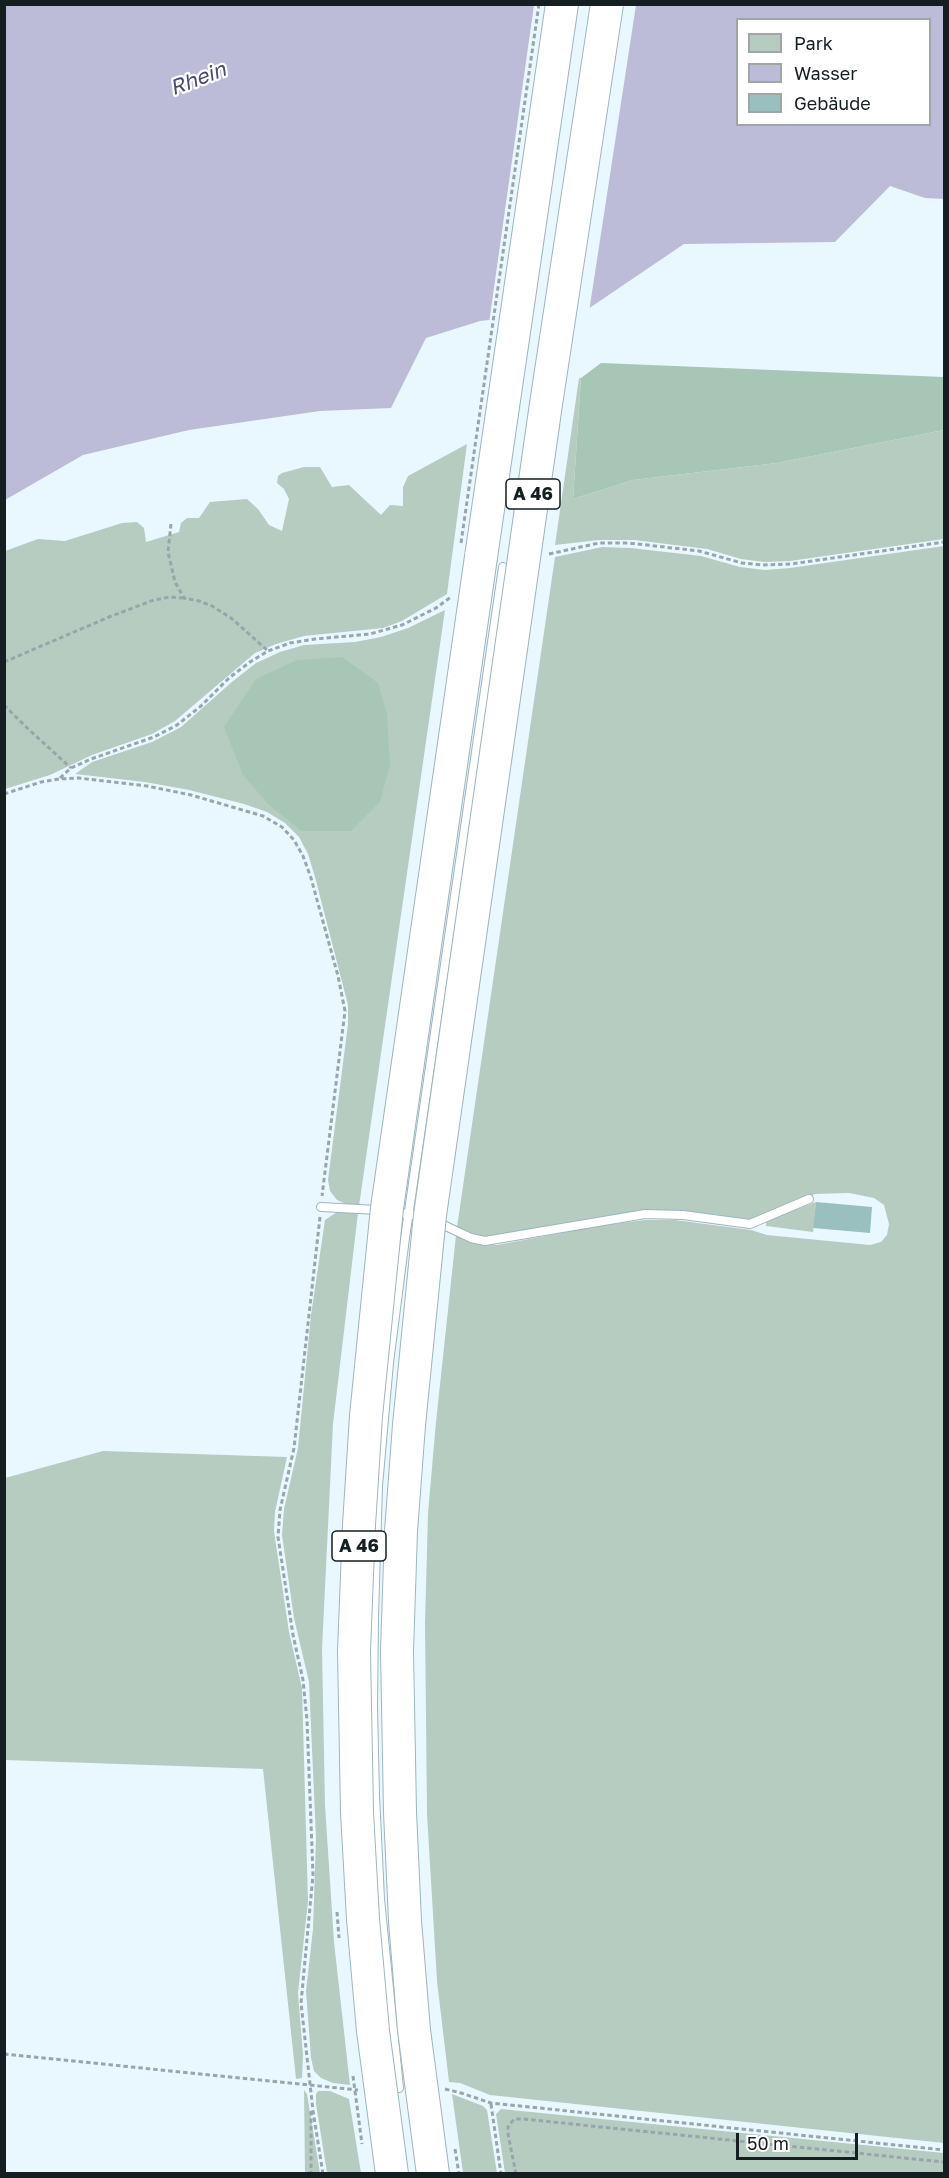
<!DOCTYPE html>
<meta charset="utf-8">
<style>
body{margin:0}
#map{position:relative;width:949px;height:2178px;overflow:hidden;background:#e9f8ff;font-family:"Golos Text",sans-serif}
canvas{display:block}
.frame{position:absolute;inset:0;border:6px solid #151e21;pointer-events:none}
.legend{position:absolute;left:736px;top:18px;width:195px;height:108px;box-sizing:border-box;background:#fff;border:2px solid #a1a5a6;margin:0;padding:8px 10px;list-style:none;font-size:18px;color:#151e21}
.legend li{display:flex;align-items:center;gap:12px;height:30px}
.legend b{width:30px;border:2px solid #a1a5a6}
.scale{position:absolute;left:736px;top:2133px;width:122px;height:27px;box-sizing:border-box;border:3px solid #151e21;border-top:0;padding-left:8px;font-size:18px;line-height:21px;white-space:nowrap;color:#151e21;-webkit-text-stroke:4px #fff;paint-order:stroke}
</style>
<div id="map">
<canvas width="949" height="2178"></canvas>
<div class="frame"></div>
<ul class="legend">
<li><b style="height:16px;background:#b7ccc0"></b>Park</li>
<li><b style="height:16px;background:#bcbbd8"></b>Wasser</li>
<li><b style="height:16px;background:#99bfbe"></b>Gebäude</li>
</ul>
<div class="scale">50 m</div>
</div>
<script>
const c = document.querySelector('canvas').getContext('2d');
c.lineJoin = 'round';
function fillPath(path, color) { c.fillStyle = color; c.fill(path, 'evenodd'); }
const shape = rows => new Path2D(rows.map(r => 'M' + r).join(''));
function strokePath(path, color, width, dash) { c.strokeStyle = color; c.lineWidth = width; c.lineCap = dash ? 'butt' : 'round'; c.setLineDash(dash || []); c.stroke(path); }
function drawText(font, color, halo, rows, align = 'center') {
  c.font = font + ' "Golos Text",sans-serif'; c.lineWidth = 4.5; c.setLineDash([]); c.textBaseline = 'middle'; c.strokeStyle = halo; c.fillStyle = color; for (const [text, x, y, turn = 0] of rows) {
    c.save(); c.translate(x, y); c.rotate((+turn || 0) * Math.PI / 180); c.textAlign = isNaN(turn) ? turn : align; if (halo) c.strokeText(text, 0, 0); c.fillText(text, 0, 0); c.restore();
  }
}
const green = shape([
 [579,378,581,378,573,499,633,480,777,463,944,430,944,539,790,561,764,562,741,559,707,549,634,540,599,540,555,545],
 [467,444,447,594,402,621,383,628,304,636,276,644,255,653,175,721,152,734,92,755,50,775,5,789,5,551,38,539,65,541,122,523,137,522,144,528,146,542,179,532,181,523,187,518,199,518,210,502,247,499,258,509,269,525,282,531,289,499,284,489,277,483,278,476,282,473,304,467,320,467,332,487,349,485,381,515,390,505,403,506,403,487,408,476],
 [944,546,944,2143,490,2095,460,2083,449,2082,437,1981,427,1814,425,1623,428,1513,436,1422,456,1235,472,1243,497,1245,598,1226,645,1220,675,1220,751,1230,767,1235,870,1245,881,1242,887,1235,889,1224,884,1205,874,1198,849,1193,815,1194,749,1220,712,1214,650,1212,605,1216,486,1240,470,1235,457,1227,555,557,602,547,631,548,701,556,740,567,765,570,790,568],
 [445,610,359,1206,346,1204,337,1200,330,1191,328,1180,348,1024,348,1005,315,877,308,854,299,837,285,823,267,812,244,804,189,790,145,782,75,774,92,762,152,742,181,727,233,681,256,663,280,652,304,645,355,642,381,637,408,628],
 [816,1202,813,1232,766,1226,766,1220],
 [337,1212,358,1213,333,1424,322,1649,325,1805,334,1942,350,2085,333,2083,321,2078,314,2071,311,2058,306,1991,313,1929,316,1838,309,1682,294,1618,282,1535,284,1509,298,1448,311,1315,325,1220],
 [103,1451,287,1457,275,1512,274,1531,289,1632,302,1688,308,1901,298,1993,303,2055,302,2078,296,2079,263,1769,5,1760,5,1478],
 [304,2090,307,2094,320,2173,305,2173],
 [318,2091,330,2091,349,2099,361,2173,327,2173,316,2104,316,2094],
 [452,2094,483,2106,487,2110,497,2173,463,2173],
 [501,2109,944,2153,944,2173,505,2173,496,2114]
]);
const forest = shape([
 [601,363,944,377,944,430,777,463,633,480,573,499,581,378],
 [342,657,378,683,387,714,390,765,380,802,351,831,301,831,268,804,243,775,224,727,256,679,297,660]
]);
const water = shape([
 [5,5,944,5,944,199,925,198,890,186,835,242,684,244,588,309,480,321,426,338,391,408,320,411,189,430,83,455,5,500],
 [738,20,930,20,930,124,738,124]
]);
const pier = shape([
 [534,5,636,5,589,312,489,323]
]);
const building = shape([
 [816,1202,872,1207,870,1233,813,1228]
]);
const path = shape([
 [171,524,168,552,175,582,184,598,199,601,212,606,231,618,268,651],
 [549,554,599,543,629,543,699,551,742,563,763,565,791,564,944,542],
 [4,662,109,617,154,600,170,597,184,598],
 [4,705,25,726,71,768],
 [60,778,71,768,91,759,154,737,177,725,201,706,229,678,250,662,268,651,290,643,315,639,370,634,402,625,436,608,451,597],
 [4,794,41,782,59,779,79,778,147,786,191,795,263,816,282,827,294,840,303,856,311,878,338,976,345,1011,322,1196],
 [320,1217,294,1448,280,1510,278,1537,293,1635,303,1680,307,1720,313,1875,301,2003,313,2111,323,2174],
 [4,2054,358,2090],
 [445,2089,461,2093,491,2103,944,2150],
 [491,2104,501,2174],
 [311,2111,311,2174],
 [516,2174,508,2134,508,2127,514,2119,523,2119,944,2162]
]);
const service = shape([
 [321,1207,378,1210,414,1215],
 [435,1221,471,1238,485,1241,645,1214,683,1215,750,1224,809,1199],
 [399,2088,380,1899,375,1795,373,1706,374,1617,378,1486,389,1363,405,1238,503,567]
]);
const motorway = shape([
 [481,557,562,4]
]);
const pathBridge = shape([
 [461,543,539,4],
 [337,1912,339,1938],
 [353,2076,362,2144],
 [455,2149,459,2174]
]);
const motorwayBridge = shape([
 [392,2174,373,2031,363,1919,357,1812,354,1651,359,1525,366,1416,387,1208,481,557],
 [433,2174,414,2030,405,1921,400,1812,397,1651,401,1531,409,1425,430,1215,546,404,607,4]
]);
const shields = [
 [533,494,54],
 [359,1546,54]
];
const shieldNames = [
 ["A 46",533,494],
 ["A 46",359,1546]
];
const waterNames = [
 ["Rhein",198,79,-21]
];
fillPath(green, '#b7ccc0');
fillPath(forest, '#a7c6b5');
fillPath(water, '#bcbbd8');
fillPath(pier, '#e9f8ff');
fillPath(building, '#99bfbe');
strokePath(service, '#9db5bf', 10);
strokePath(motorway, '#9db5bf', 34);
strokePath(path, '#98a5aa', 3, [4.5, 3]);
strokePath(service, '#fff', 8);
strokePath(motorway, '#fff', 32);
strokePath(motorwayBridge, '#9db5bf', 34, []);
strokePath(pathBridge, '#98a5aa', 3, [4.5, 3]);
strokePath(motorwayBridge, '#fff', 32);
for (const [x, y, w] of shields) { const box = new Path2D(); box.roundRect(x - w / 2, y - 15, w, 30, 4.5); c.fillStyle = '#fff'; c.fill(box); strokePath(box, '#151e21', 1.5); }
drawText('bold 18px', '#151e21', null, shieldNames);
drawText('italic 21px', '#4b4873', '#fff', waterNames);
</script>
